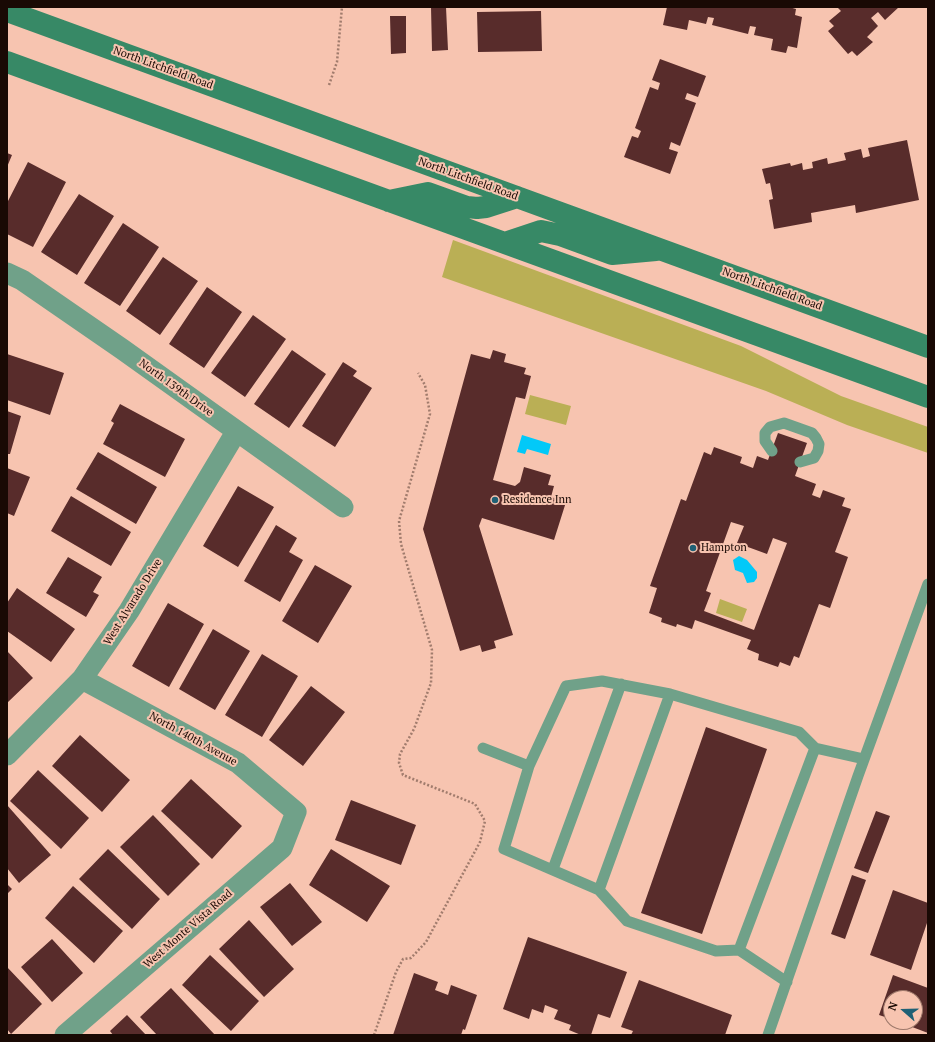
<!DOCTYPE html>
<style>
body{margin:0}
#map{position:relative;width:935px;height:1042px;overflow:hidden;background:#f7c4b0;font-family:"PT Serif",serif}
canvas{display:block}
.frame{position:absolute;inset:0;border:8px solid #190904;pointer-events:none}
.north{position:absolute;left:883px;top:990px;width:40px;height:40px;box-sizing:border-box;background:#f7c4b0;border:1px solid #9e796b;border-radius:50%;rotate:290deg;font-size:11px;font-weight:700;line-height:16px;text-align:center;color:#190904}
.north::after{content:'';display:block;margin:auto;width:14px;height:18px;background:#1f6075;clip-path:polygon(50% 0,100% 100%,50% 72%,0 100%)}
</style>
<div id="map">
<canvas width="935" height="1042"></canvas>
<div class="frame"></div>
<div class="north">N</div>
</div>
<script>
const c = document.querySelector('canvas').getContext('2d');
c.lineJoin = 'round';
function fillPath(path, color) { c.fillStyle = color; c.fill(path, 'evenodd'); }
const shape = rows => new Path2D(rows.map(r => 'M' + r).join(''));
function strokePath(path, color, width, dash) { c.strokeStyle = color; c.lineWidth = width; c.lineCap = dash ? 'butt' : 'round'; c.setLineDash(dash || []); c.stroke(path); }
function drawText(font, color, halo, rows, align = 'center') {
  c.font = font + ' "PT Serif",serif'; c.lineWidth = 4; c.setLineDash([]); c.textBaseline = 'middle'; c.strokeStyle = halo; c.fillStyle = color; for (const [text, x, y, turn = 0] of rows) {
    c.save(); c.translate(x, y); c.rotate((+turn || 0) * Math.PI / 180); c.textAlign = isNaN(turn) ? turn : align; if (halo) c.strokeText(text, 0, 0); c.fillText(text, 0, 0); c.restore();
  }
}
const green = shape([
 [453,240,741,346,841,396,928,427,928,453,847,425,766,391,442,277],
 [530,395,571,406,566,425,525,414],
 [720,599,747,609,742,622,716,613]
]);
const water = shape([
 [522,435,551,444,548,455,527,449,525,454,517,452],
 [739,556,747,560,757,572,757,578,754,582,747,583,743,573,735,570,733,560]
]);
const building = shape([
 [431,7,446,7,448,50,432,51],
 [667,7,789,7,796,9,795,15,802,17,797,48,788,46,786,53,771,50,773,39,754,35,756,27,750,26,748,34,712,25,714,18,708,17,706,24,689,20,687,30,663,25],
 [837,7,899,7,885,20,878,12,871,18,878,26,867,37,873,42,857,56,852,51,848,54,828,31,834,26,829,21,841,11],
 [541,11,542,51,478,52,477,12],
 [390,16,406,16,406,53,391,54],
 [660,59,706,76,698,97,687,93,685,99,696,103,680,146,671,142,669,149,678,152,670,174,624,157,632,136,638,138,641,131,635,128,650,87,658,90,660,83,652,80],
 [907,140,919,200,856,213,855,205,811,213,812,222,774,229,769,200,773,199,770,183,766,184,762,169,790,163,791,166,802,163,803,170,813,168,812,162,827,158,828,164,846,160,844,153,861,149,863,158,870,156,868,148],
 [7,153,12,155,7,167],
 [28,162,66,182,33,247,7,234,7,203],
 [79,194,114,216,77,275,41,252],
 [123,223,159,247,120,306,84,283],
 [163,257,198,281,160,335,126,311],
 [207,287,242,312,204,368,169,344],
 [253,315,286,339,245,397,211,373],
 [292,350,326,374,289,428,254,404],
 [493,350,506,354,504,362,526,368,524,374,531,376,525,399,516,397,493,480,515,486,520,482,524,467,551,475,548,485,554,486,551,497,566,502,554,540,482,518,479,526,513,635,494,641,496,648,482,652,480,645,460,651,423,529,471,354,490,359],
 [7,354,64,373,50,415,7,400],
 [343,362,357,371,353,376,372,388,335,447,302,426],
 [120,404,185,439,165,477,103,444,114,423,111,421],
 [7,411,21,416,10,454,7,454],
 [778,433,807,443,795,476,816,484,812,495,820,498,823,490,845,498,842,506,851,509,835,552,848,557,830,608,819,604,799,658,794,656,790,666,780,662,778,667,758,660,759,654,747,649,751,640,695,620,692,629,677,624,676,627,661,622,662,618,649,613,657,588,650,586,681,499,686,501,704,452,711,455,714,447,742,457,740,463,753,468,757,456,768,460],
 [731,522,744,526,737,543,767,554,773,538,787,543,754,630,704,611,711,593,706,591],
 [98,452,157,487,136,524,76,489],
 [7,468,30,477,14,516,7,513],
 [238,486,274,507,238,567,203,546],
 [71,496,131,532,111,566,51,531],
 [276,525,297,538,289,552,303,560,280,602,244,581],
 [68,557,102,577,93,592,99,595,86,617,46,593],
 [315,565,352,586,318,643,282,621],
 [17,588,75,629,51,662,7,631,7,603],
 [168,603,204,624,169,687,132,666],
 [213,629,250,651,215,710,179,689],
 [7,651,33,678,7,703],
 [262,654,298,676,262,737,225,715],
 [311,686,345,712,303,766,269,740],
 [706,727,767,749,702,934,641,913],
 [80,735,130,780,102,812,52,766],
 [38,770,89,818,61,849,10,801],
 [191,779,242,826,212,859,161,811],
 [351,800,416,825,401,865,335,840],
 [7,805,51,855,19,883,7,868],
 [876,811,890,816,868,873,854,868],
 [153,815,200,864,168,896,120,847],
 [108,849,160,899,132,929,79,879],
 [331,849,390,886,367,922,309,885],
 [852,875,866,880,845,939,831,934],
 [290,883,322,922,292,946,260,907],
 [7,884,12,889,7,894],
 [73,886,123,931,94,963,45,918],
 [893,890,928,903,928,920,911,970,870,955],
 [249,920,294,969,264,997,219,949],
 [528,937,627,972,610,1018,598,1014,591,1035,581,1035,569,1030,571,1025,554,1019,558,1010,545,1005,543,1013,532,1009,529,1019,503,1009],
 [52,939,83,973,52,1002,21,967],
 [210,955,259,1001,231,1031,182,985],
 [7,967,42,1004,11,1034,7,1029],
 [414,973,438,982,435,990,448,995,451,985,477,995,465,1030,463,1029,461,1035,393,1035],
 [893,975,928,988,928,1033,899,1022,915,1022,915,998,891,998,891,1019,879,1015],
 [639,980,732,1015,725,1035,631,1035,633,1031,621,1027],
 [171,988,215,1035,157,1035,140,1017],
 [127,1015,146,1035,113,1035,110,1031]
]);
const path = shape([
 [329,85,337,62,342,7],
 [374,1035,396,972,403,959,411,958,426,942,480,842,485,821,475,804,403,775,399,763,400,754,414,729,431,683,432,650,401,544,399,521,430,414,425,385,418,373]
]);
const lane = shape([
 [772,451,765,441,765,433,770,427,784,423,812,433,816,438,819,444,818,451,814,458,800,462],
 [483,748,529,766,504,849,599,890,627,921,716,951,739,950,815,748,799,732,670,694,602,681,566,686,529,766],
 [815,748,864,759],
 [553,869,621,684],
 [599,890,670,694],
 [739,950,787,982],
 [768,1035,858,776,928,584]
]);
const street = shape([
 [7,273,22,280,122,349,343,507],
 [7,755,82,679,129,611,236,432],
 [65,1035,282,848,296,812,238,763,82,679]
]);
const secondary = shape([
 [7,11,928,347],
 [7,62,928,397],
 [389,201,428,193,467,207,477,208,486,207,517,197],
 [505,243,541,231,560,235,612,254,656,250]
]);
const markers = [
 [495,500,4,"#1f6075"],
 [693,548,4,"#1f6075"]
];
const streetNames = [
 ["North Litchfield Road",163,68,20],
 ["North Litchfield Road",468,179,20],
 ["North Litchfield Road",772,289,20],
 ["North 139th Drive",176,388,36],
 ["West Alvarado Drive",133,602,-58],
 ["North 140th Avenue",193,739,29],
 ["West Monte Vista Road",188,929,-41]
];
const poiNames = [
 ["Residence Inn",503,500],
 ["Hampton",701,548]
];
fillPath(green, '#baaf55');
fillPath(water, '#02c9f8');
fillPath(building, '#582c2b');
strokePath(path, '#a17c6d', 2.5, [2, 2]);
strokePath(lane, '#70a189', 11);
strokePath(street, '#70a189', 21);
strokePath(secondary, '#378966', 22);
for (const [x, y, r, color] of markers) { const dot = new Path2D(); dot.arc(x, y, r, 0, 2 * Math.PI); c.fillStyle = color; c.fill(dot); strokePath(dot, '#f7c4b0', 1.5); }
drawText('11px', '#190904', '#f7c4b0', streetNames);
drawText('11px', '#190904', '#f7c4b0', poiNames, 'left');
</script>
